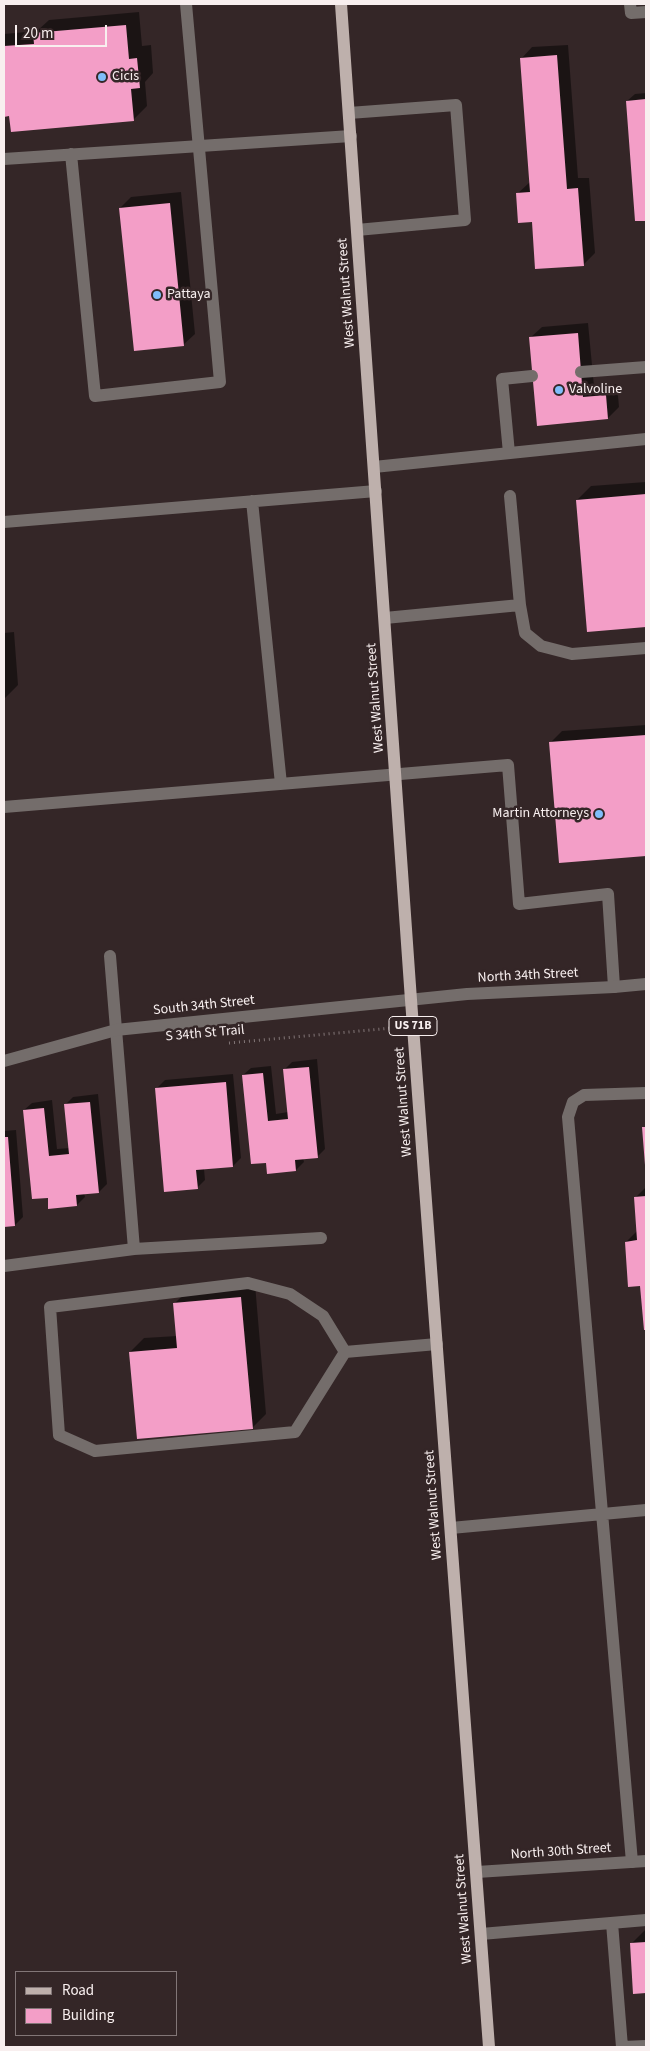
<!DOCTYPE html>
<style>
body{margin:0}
#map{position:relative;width:650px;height:2051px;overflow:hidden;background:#342627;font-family:"Source Sans 3",sans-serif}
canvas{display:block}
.frame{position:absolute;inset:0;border:5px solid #f8efef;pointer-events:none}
.legend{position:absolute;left:15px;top:1971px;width:162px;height:65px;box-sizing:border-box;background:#342627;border:1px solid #827677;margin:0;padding:6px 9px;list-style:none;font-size:15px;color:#f8efef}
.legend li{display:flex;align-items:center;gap:10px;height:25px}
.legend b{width:25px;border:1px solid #827677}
.scale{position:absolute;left:15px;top:25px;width:92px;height:22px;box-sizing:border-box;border:2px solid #f8efef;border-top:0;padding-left:6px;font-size:15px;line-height:18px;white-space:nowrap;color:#f8efef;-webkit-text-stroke:4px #342627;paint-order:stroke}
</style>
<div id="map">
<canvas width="650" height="2051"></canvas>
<div class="frame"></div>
<ul class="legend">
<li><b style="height:6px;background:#beb0ac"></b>Road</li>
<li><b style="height:14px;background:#f39ec7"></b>Building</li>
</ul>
<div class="scale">20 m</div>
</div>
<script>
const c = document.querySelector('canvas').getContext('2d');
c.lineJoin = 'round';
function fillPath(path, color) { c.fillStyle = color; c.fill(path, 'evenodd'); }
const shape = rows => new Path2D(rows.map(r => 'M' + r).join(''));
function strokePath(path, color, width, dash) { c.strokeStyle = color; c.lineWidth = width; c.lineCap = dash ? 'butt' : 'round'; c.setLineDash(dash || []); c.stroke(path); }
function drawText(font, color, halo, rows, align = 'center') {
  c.font = font + ' "Source Sans 3",sans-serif'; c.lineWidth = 5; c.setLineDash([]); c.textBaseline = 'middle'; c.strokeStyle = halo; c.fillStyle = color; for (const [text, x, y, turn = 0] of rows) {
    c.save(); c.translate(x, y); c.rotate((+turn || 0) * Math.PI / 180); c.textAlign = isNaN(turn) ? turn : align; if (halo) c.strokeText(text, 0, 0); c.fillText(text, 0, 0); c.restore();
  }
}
const shadow = shape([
 [139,12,142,46,151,45,153,73,145,82,147,106,133,120,4,115,4,34,37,31,49,20],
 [568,45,578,178,589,178,595,253,583,265,533,221,517,194,530,182,521,59,532,47],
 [646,93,646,219,636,220,627,101,635,94],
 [181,192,195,334,183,345,120,208,131,197],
 [588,323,594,386,617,384,619,407,608,418,538,424,530,338,542,327],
 [646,482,646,626,588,631,577,500,591,486],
 [14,632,18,685,4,699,4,633],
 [646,725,646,855,560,861,550,743,562,731],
 [317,1059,325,1149,318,1156,303,1158,304,1162,296,1170,267,1161,243,1075,251,1068,271,1066,276,1114,288,1112,284,1070,292,1062],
 [233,1074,241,1158,233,1166,204,1169,205,1180,197,1188,157,1088,165,1080],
 [98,1094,107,1184,99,1192,84,1193,85,1197,77,1205,49,1196,24,1110,32,1103,52,1100,57,1149,70,1148,65,1105,73,1097],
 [16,1130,23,1217,15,1225,4,1226,4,1131],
 [646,1187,646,1329,645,1329,641,1285,626,1242,638,1230,635,1198],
 [255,1284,266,1414,252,1428,130,1352,144,1338,177,1336,174,1304,188,1290],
 [645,1930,646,1992,634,1993,631,1944]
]);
const building = shape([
 [126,25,129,59,137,58,140,88,131,89,134,121,11,132,9,116,4,117,4,46,34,44,33,33],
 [557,55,567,189,578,188,584,266,535,269,532,222,518,223,516,193,530,192,520,58],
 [646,99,646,221,635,221,626,101],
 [170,203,184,346,134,351,119,208],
 [578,333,583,397,606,395,608,419,537,426,529,337],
 [646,494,646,627,587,632,576,500],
 [646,735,646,856,559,863,549,742],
 [309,1067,318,1158,295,1160,296,1171,267,1174,266,1163,251,1164,242,1075,263,1073,268,1121,288,1119,283,1069],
 [226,1082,233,1167,196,1170,198,1189,164,1192,155,1088],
 [90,1102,99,1193,76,1195,77,1206,48,1209,48,1198,32,1199,23,1110,44,1108,49,1156,69,1154,64,1104],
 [642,1127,646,1127,646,1165,645,1165],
 [4,1137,8,1137,15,1226,4,1227],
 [646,1196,646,1330,644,1330,640,1286,628,1287,625,1242,637,1240,634,1197],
 [241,1297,253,1429,137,1439,129,1352,177,1348,173,1303],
 [646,1942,646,1993,633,1994,630,1943]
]);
const path = shape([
 [229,1043,392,1028]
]);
const service = shape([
 [349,113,456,105,465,220,357,230],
 [71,154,95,396,220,382,186,4],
 [4,159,351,136],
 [581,372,646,367],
 [509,453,502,379,532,376],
 [374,467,646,439],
 [510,496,520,605,525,633,541,646,572,654,646,648],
 [252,501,281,784],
 [4,522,376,491],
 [385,618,520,605],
 [4,807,508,765,519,904,608,894,614,987],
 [110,956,134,1249],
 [4,1266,134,1249,321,1238],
 [248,1283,290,1294,323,1316,345,1352,295,1432,95,1451,59,1435,50,1307,248,1283],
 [345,1352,437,1344],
 [451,1528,646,1510],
 [632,1862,568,1117,573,1102,584,1095,646,1093],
 [612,1923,622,2047],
 [481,1934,646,1920],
 [623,2047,646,2046]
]);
const minor = shape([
 [630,4,631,13,646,12],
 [4,1061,116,1030,467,994,614,987,646,984],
 [477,1872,646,1861]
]);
const primary = shape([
 [341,4,411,1000,489,2047]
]);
const markers = [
 [102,77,5,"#7fbdfa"],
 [157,295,5,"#7fbdfa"],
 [559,390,5,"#7fbdfa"],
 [599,814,5,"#7fbdfa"]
];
const shields = [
 [413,1026,48]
];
const shieldNames = [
 ["US 71B",413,1026]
];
const poiNames = [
 ["Cicis",112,77],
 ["Pattaya",167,295],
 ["Valvoline",569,390],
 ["Martin Attorneys",589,814,"right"]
];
const streetNames = [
 ["West Walnut Street",347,293,-94],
 ["West Walnut Street",376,698,-94],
 ["North 34th Street",528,976,-3],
 ["South 34th Street",204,1006,-6],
 ["S 34th St Trail",205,1034,-5],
 ["West Walnut Street",404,1102,-94],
 ["West Walnut Street",434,1505,-94],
 ["North 30th Street",561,1852,-4],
 ["West Walnut Street",464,1909,-94]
];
fillPath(shadow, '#0007');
fillPath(building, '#f39ec7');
strokePath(path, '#827677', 3, [1, 4]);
strokePath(service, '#746d6b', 12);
strokePath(minor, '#746d6b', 12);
strokePath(primary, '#beb0ac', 12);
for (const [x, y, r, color] of markers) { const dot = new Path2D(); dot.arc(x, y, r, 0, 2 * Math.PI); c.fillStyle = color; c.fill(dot); strokePath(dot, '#342627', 2); }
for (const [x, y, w] of shields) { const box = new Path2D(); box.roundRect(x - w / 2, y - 9.5, w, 19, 4); c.fillStyle = '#342627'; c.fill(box); strokePath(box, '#f8efef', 1); }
drawText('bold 12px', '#f8efef', null, shieldNames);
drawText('14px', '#f8efef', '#342627', poiNames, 'left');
drawText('14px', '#f8efef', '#342627', streetNames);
</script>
